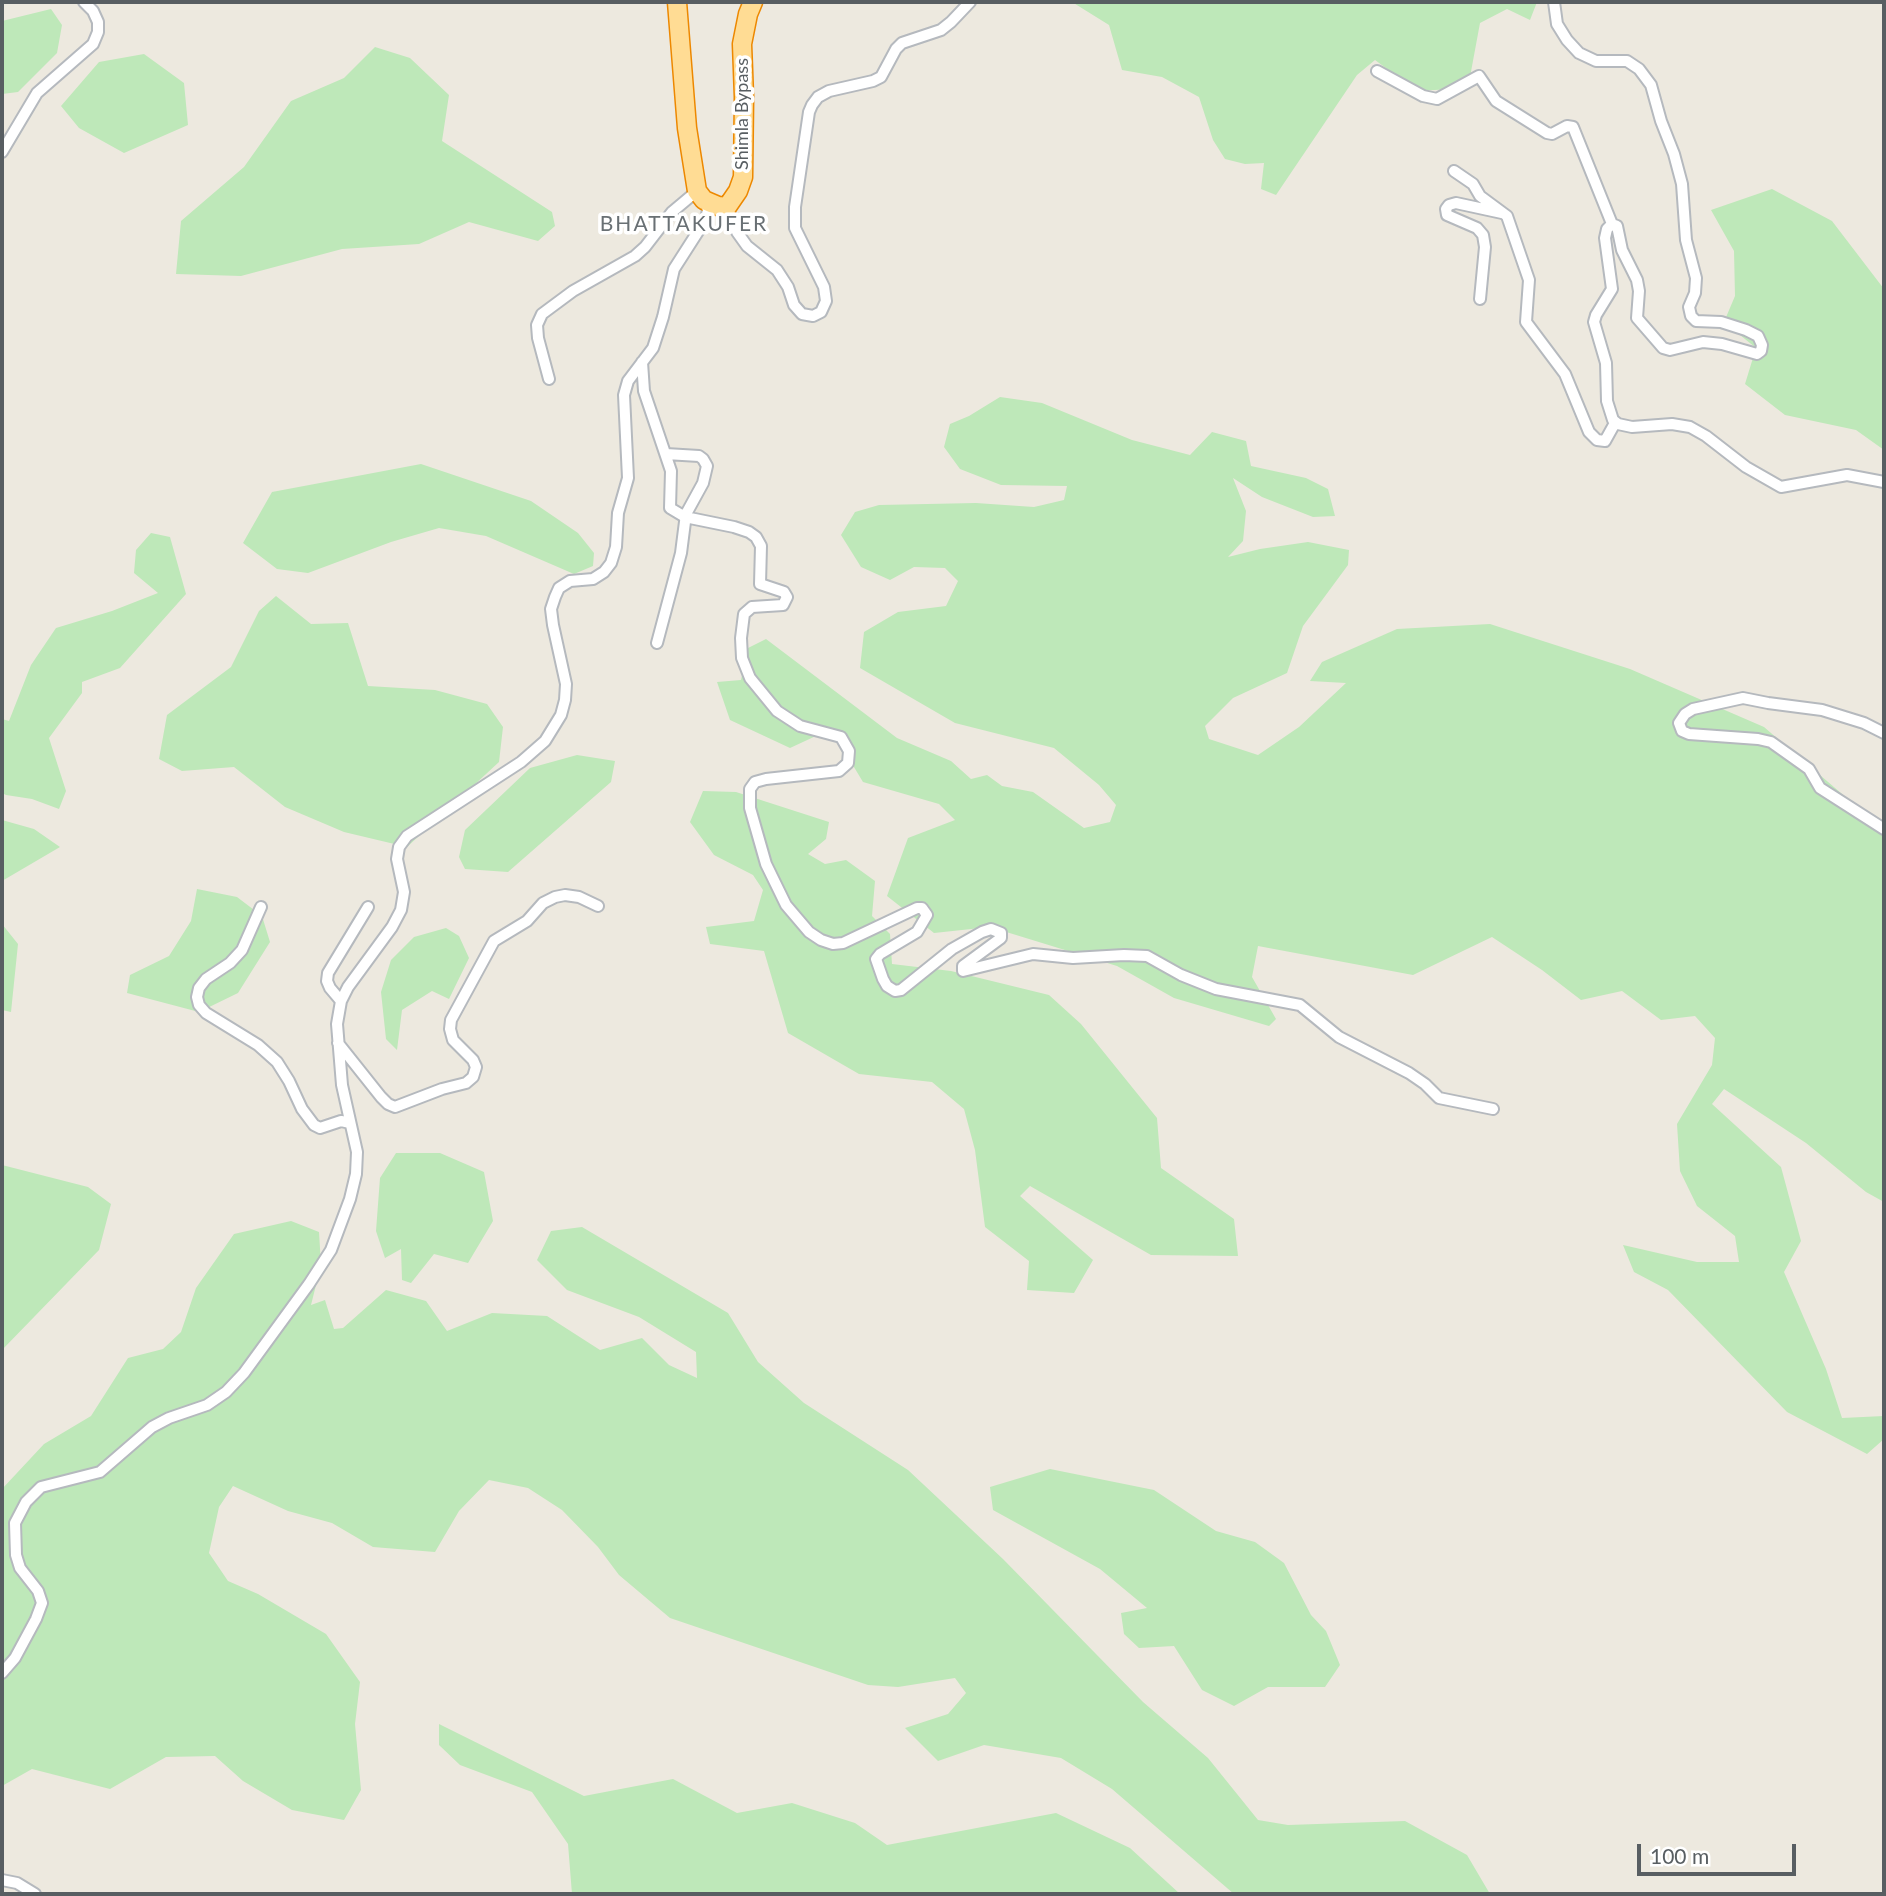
<!DOCTYPE html>
<style>
body{margin:0}
#map{position:relative;width:1886px;height:1896px;overflow:hidden;background:#ede9df;font-family:Lato,sans-serif}
canvas{display:block}
.frame{position:absolute;inset:0;border:4px solid #585e62;pointer-events:none}
.scale{position:absolute;left:1637px;top:1844px;width:159px;height:32px;box-sizing:border-box;border:4px solid #585e62;border-top:0;padding-left:9px;font-size:21px;line-height:24px;white-space:nowrap;color:#585e62;-webkit-text-stroke:5px #fff;paint-order:stroke}
</style>
<div id="map">
<canvas width="1886" height="1896"></canvas>
<div class="frame"></div>
<div class="scale">100 m</div>
</div>
<script>
const c = document.querySelector('canvas').getContext('2d');
c.lineJoin = 'round';
function fillPath(path, color) { c.fillStyle = color; c.fill(path, 'evenodd'); }
const shape = rows => new Path2D(rows.map(r => 'M' + r).join(''));
function strokePath(path, color, width, dash) { c.strokeStyle = color; c.lineWidth = width; c.lineCap = dash ? 'butt' : 'round'; c.setLineDash(dash || []); c.stroke(path); }
function drawText(font, color, halo, rows, align = 'center') {
  c.font = font + ' Lato,sans-serif'; c.lineWidth = 7; c.setLineDash([]); c.textBaseline = 'middle'; c.strokeStyle = halo; c.fillStyle = color; for (const [text, x, y, turn = 0] of rows) {
    c.save(); c.translate(x, y); c.rotate((+turn || 0) * Math.PI / 180); c.textAlign = isNaN(turn) ? turn : align; if (halo) c.strokeText(text, 0, 0); c.fillText(text, 0, 0); c.restore();
  }
}
const green = shape([
 [1072,2,1537,2,1530,20,1507,9,1480,23,1470,77,1452,89,1417,91,1375,60,1357,75,1276,195,1261,189,1264,163,1245,164,1225,159,1213,140,1199,97,1162,77,1122,70,1109,25],
 [51,9,62,25,57,53,18,92,2,94,2,21],
 [375,47,410,58,449,95,442,141,552,212,555,226,538,241,469,222,419,244,342,249,241,276,176,274,181,221,244,167,291,101,344,78],
 [144,54,184,83,188,125,124,153,79,128,61,106,99,62],
 [1772,189,1832,221,1884,289,1884,450,1856,430,1785,415,1745,384,1756,348,1724,322,1735,296,1734,251,1711,210],
 [1000,397,1042,403,1132,440,1190,455,1212,432,1246,441,1251,466,1306,478,1328,489,1335,516,1313,517,1262,497,1233,478,1246,511,1243,541,1228,557,1260,549,1308,542,1349,550,1348,565,1303,626,1287,673,1233,698,1205,726,1209,739,1258,755,1299,727,1346,683,1310,681,1322,662,1397,629,1490,624,1630,669,1764,727,1884,830,1884,1202,1866,1192,1806,1143,1724,1089,1712,1104,1781,1167,1801,1241,1784,1272,1826,1369,1842,1418,1884,1416,1884,1439,1867,1454,1787,1412,1668,1290,1634,1272,1623,1245,1697,1262,1739,1262,1735,1236,1697,1206,1680,1171,1677,1124,1712,1065,1715,1038,1695,1016,1661,1020,1622,991,1581,1000,1542,970,1492,937,1413,975,1258,946,1252,977,1276,1019,1269,1026,1174,998,1117,966,990,927,934,933,887,896,908,838,955,820,939,804,863,782,831,729,790,748,730,720,717,682,741,680,748,648,766,639,897,738,951,761,971,779,987,775,1002,786,1033,792,1084,828,1110,822,1116,805,1099,785,1054,748,955,723,860,668,864,632,898,612,946,606,958,581,945,568,914,567,890,580,861,567,841,535,855,512,879,505,976,503,1034,507,1064,500,1067,486,1001,485,960,469,944,447,950,424,969,416],
 [421,464,531,501,578,533,594,553,593,566,574,574,486,536,439,528,391,542,308,573,277,569,243,543,272,492],
 [151,533,170,537,186,594,120,668,82,682,82,693,49,738,66,791,59,809,32,799,6,795,2,793,2,719,9,721,31,665,56,628,112,611,158,593,134,573,136,550],
 [276,596,311,624,348,623,368,686,435,690,487,704,503,727,499,762,407,847,344,832,285,807,234,767,182,771,159,759,167,715,231,667,259,611],
 [577,755,615,761,611,782,508,872,465,869,459,857,465,830,530,768],
 [703,791,736,792,829,822,826,839,808,854,825,864,846,860,875,881,872,916,890,934,892,964,951,971,1049,995,1081,1024,1157,1118,1161,1168,1234,1219,1238,1256,1151,1255,1030,1186,1020,1196,1093,1260,1074,1293,1027,1290,1029,1261,985,1227,975,1150,964,1109,932,1082,859,1074,788,1033,764,951,710,944,706,927,754,921,763,890,753,875,714,855,690,822],
 [2,820,34,829,60,847,2,881],
 [197,889,237,897,262,916,270,942,238,993,199,1012,127,993,130,975,169,956,191,921],
 [2,924,18,944,11,1012,2,1010],
 [446,928,459,936,469,958,449,999,432,991,402,1010,397,1050,386,1039,381,992,391,960,414,937],
 [396,1153,440,1153,484,1172,493,1221,468,1263,434,1254,411,1283,402,1280,401,1249,385,1258,376,1231,380,1178],
 [2,1165,88,1187,111,1204,99,1250,2,1350],
 [291,1221,319,1232,321,1265,311,1305,325,1300,334,1329,343,1328,386,1290,426,1301,447,1331,492,1313,547,1316,600,1350,642,1338,669,1365,697,1378,696,1352,639,1317,567,1290,537,1260,551,1231,582,1227,728,1313,758,1362,804,1403,908,1470,1003,1559,1143,1702,1208,1758,1258,1820,1288,1825,1405,1821,1467,1855,1490,1894,1234,1894,1112,1789,1061,1758,984,1745,938,1761,905,1728,948,1714,966,1693,955,1678,898,1687,868,1685,670,1618,619,1575,598,1547,562,1510,528,1488,489,1480,459,1511,435,1552,373,1547,332,1523,288,1511,233,1486,219,1507,209,1553,228,1581,258,1594,326,1634,360,1682,355,1724,361,1790,344,1820,292,1810,243,1781,215,1756,166,1757,110,1789,32,1769,2,1786,2,1489,44,1444,91,1416,128,1358,163,1349,181,1332,196,1288,234,1234],
 [1050,1469,1154,1490,1216,1531,1255,1542,1284,1563,1311,1615,1326,1631,1340,1665,1325,1687,1268,1687,1234,1706,1202,1690,1174,1646,1139,1648,1124,1634,1121,1613,1147,1608,1100,1569,993,1510,990,1487],
 [439,1724,584,1796,673,1779,737,1813,792,1803,855,1823,887,1845,1056,1813,1130,1848,1180,1894,572,1894,568,1844,532,1792,460,1765,439,1745]
]);
const minor = shape([
 [1554,2,1557,24,1567,40,1579,53,1596,61,1627,61,1639,69,1651,85,1661,121,1674,154,1682,184,1686,240,1696,278,1695,293,1689,307,1691,316,1696,321,1721,322,1746,330,1758,336,1762,345,1761,351,1757,354,1722,344,1703,342,1670,350,1663,348,1637,318,1639,291,1637,280,1622,250,1617,226,1612,224,1607,229,1605,238,1612,289,1596,315,1594,322,1606,363,1607,401,1613,420,1618,424,1632,427,1672,424,1690,427,1706,436,1746,467,1781,487,1847,475,1884,482],
 [1377,71,1423,96,1437,99,1479,76,1496,101,1547,133,1552,134,1567,126,1573,127,1612,224],
 [2,152,37,93,93,44,98,32,98,22,93,11,84,2],
 [1454,171,1473,184,1480,196,1507,216,1529,280,1526,322,1565,374,1589,432,1597,440,1605,441,1615,423],
 [727,207,737,232,747,246,777,270,788,287,794,305,802,314,813,316,821,312,826,301,824,287,795,228,795,207,809,112,812,105,818,97,829,91,873,81,881,77,896,49,902,43,941,30,951,22,970,2],
 [1480,299,1485,247,1483,235,1477,228,1447,215,1446,209,1449,205,1456,203,1502,213],
 [642,362,644,391,671,471,670,508,685,517,734,527,749,532,756,537,761,546,760,584,784,592,787,597,783,605,752,607,744,614,741,638,742,658,750,678,777,711,800,726,841,737,849,751,848,763,839,771,766,779,755,782,750,789,750,808,766,864,786,905,809,932,821,940,833,944,843,943,917,908,922,908,927,915,917,932,880,954,876,959,883,979,887,986,895,991,901,990,952,949,982,932,991,929,1001,933,1001,938,963,966,963,971,1033,954,1073,958,1124,955,1147,956,1181,975,1216,989,1300,1005,1339,1037,1409,1073,1425,1084,1439,1098,1493,1109],
 [549,379,538,338,537,325,542,314,573,291,635,256,645,247,672,212,697,191],
 [657,643,681,553,686,514,703,483,707,466,703,459,699,456,666,454],
 [1884,733,1864,723,1822,710,1768,703,1743,698,1693,709,1685,714,1679,723,1682,731,1689,734,1758,739,1771,742,1809,769,1820,788,1884,829],
 [261,907,242,950,230,963,206,979,199,988,197,997,199,1005,206,1013,258,1045,277,1062,289,1081,302,1109,314,1125,320,1128,341,1121,350,1123],
 [341,1001,330,988,327,981,328,973,368,907],
 [338,1043,381,1097,388,1104,395,1107,442,1089,466,1083,473,1077,476,1067,473,1060,453,1040,450,1029,451,1020,494,941,527,921,543,903,555,897,565,895,579,897,598,906],
 [2,1673,15,1658,36,1619,42,1603,38,1591,20,1568,16,1555,15,1523,26,1502,41,1487,100,1472,152,1427,169,1418,207,1405,226,1392,244,1373,309,1284,331,1250,350,1199,356,1174,357,1152,342,1085,337,1024,341,1001,348,987,392,927,401,910,404,892,397,859,399,847,407,836,521,762,545,741,561,715,565,700,566,684,553,625,551,609,555,597,559,588,570,581,593,579,604,572,611,563,616,547,618,513,628,478,624,395,628,381,653,348,663,317,674,269,706,219,708,210,704,200],
 [2,1880,17,1883,35,1894]
]);
const trunk = shape([
 [677,2,687,128,697,191,704,200,718,206,727,207,738,191,743,177,744,97,742,44,748,14,753,2]
]);
const streetNames = [
 ["Shimla Bypass",742,114,-90]
];
const quarterNames = [
 ["BHATTAKUFER",684,224]
];
fillPath(green, '#bee8b9');
strokePath(minor, '#b5b9be', 14);
strokePath(trunk, '#ed8800', 21);
strokePath(minor, '#fff', 10);
strokePath(trunk, '#ffdc94', 18);
drawText('18px', '#585e62', '#fff', streetNames);
c.letterSpacing = '2px';
drawText('21px', '#697074', '#fff', quarterNames);
c.letterSpacing = '0px';
</script>
